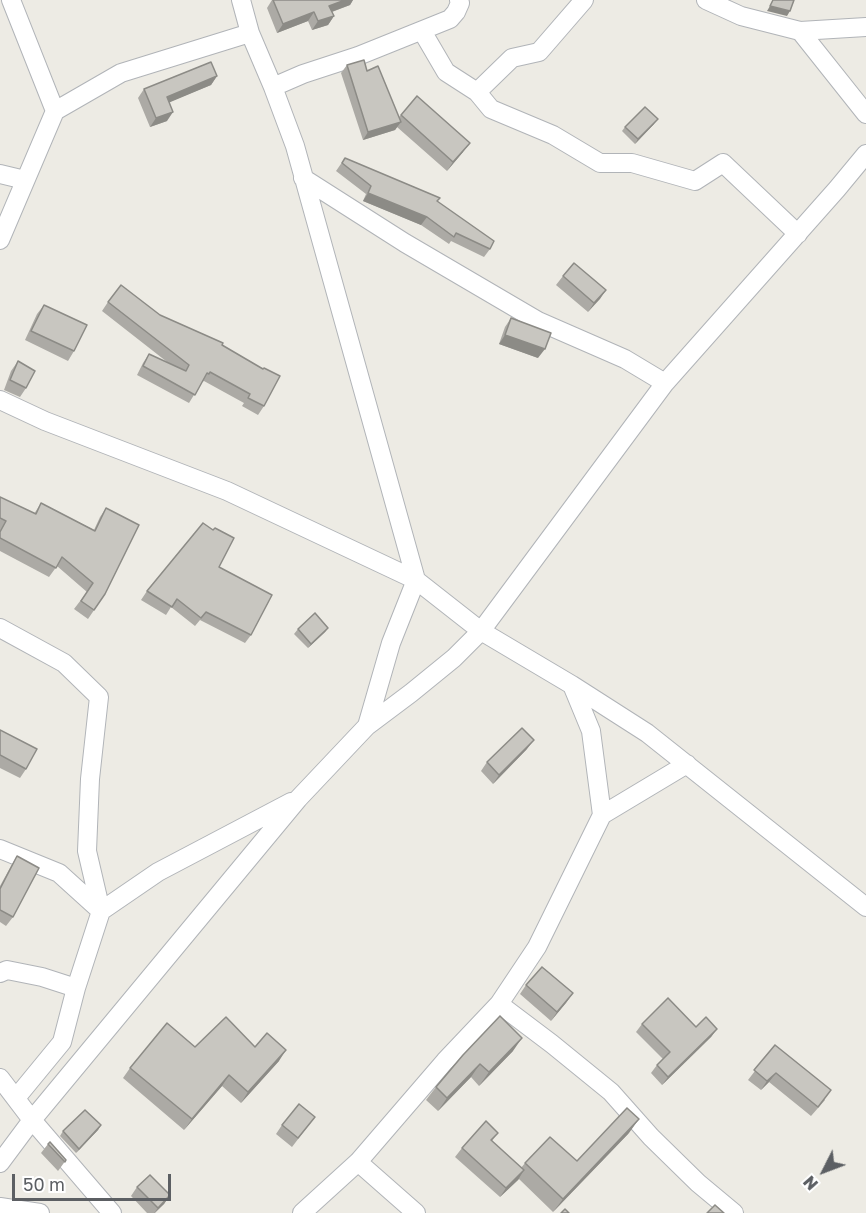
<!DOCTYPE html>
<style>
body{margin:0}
#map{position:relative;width:866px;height:1213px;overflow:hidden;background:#edebe4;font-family:"Golos Text",sans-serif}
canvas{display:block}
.north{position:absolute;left:794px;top:1141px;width:60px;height:60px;-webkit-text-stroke:4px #fff;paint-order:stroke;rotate:228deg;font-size:16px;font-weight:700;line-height:24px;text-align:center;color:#5c5f63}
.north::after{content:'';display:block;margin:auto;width:21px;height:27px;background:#5c5f63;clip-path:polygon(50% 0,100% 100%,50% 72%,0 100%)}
.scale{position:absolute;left:12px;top:1174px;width:159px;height:27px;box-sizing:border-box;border:3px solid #5c5f63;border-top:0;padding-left:8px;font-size:18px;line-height:21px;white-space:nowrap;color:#5c5f63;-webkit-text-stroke:4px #fff;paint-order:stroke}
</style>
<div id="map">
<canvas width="866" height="1213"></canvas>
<div class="north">N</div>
<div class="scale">50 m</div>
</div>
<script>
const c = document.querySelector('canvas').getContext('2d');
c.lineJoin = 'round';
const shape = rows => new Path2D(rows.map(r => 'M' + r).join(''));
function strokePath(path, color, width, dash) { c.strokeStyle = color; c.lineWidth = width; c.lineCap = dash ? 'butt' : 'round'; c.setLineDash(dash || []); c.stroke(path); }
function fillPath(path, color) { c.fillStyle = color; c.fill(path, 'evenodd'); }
const street = shape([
 [11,0,55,111],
 [241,0,250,33,273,87,295,146,416,580,391,643,367,726],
 [706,0,741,16,800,31,866,27],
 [422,31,446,72,477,92,491,109,553,135,600,163,632,163,695,181,723,163,798,234],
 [800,31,866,114],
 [273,87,303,74,358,56,450,19,456,12,460,3,459,0],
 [477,92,512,58,539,52,584,0],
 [0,174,25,180],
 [303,178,405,243,538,321,625,359,665,383],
 [0,240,55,111,121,73,250,33],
 [0,400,45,421,227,491,416,580,481,631,572,685,647,733,866,907],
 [0,628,64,663,99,697,90,779,87,851,101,911],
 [572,685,591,731,602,815],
 [0,849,59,873,101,911],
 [0,973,7,970,42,977,76,988],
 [499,1004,552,1044,611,1092,651,1137,698,1183,734,1213],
 [0,1078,32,1120,112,1213],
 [16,1098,62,1042,76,988,101,911,158,872,291,802],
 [358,1162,416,1213],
 [0,1163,32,1120,298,799,367,726,411,693,454,658,481,631,665,383,837,189,866,154],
 [0,1207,40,1213],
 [302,1213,358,1162,445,1061,499,1004,537,947,602,815,687,764]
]);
const wall = shape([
 [272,0,353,0,350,5,332,12,334,16,328,25,312,30,308,21,277,33,267,8],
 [347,65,367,71,399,117,401,115,463,152,447,171,397,127,395,130,363,140,341,73],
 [217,76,211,85,169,102,167,121,150,127,138,98,144,89],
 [654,124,635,144,622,131,625,127],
 [345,158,438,202,490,249,484,257,451,241,449,244,421,225,363,201,366,194,336,171],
 [563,276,606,290,588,312,556,285],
 [108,302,160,315,222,345,264,406,258,415,242,406,244,403,204,381,202,382,189,403,137,375,143,363,149,354,171,365,102,311],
 [44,305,74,351,68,361,25,340,37,314],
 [511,318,538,358,499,344,505,327],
 [18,361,26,388,20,397,4,390,11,371],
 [0,497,34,514,41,503,94,530,100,517,106,508,105,594,88,619,74,609,87,592,57,566,49,577,0,551],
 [219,567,251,635,245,643,200,620,195,626,171,607,166,615,141,600,147,591],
 [328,628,325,632,308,648,294,634,298,629],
 [0,730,26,769,20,778,0,768],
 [527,749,493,784,481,771,487,762],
 [17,856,13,917,6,926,0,922,0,886,11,866],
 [526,985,573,993,551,1021,520,994],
 [642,1024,696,1027,717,1029,711,1037,662,1085,651,1073,657,1065,663,1059,636,1032],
 [775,1045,825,1100,811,1116,769,1082,761,1090,748,1080],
 [195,1047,255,1047,279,1061,241,1103,222,1086,184,1130,123,1078,130,1068],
 [513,1051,479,1086,471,1077,438,1111,426,1100,436,1087,463,1055],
 [315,1117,292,1147,276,1134,282,1125],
 [101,1125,98,1130,76,1153,60,1136,63,1131],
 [498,1133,492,1141,521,1168,525,1163,577,1161,629,1133,553,1212,519,1179,500,1197,455,1157,462,1148],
 [48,1144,66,1160,58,1171,41,1153],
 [137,1187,170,1195,164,1204,155,1213,147,1213,131,1196]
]);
const shadedWall = shape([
 [345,0,353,0,350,5,323,15,329,6],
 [770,6,790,11,787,16,767,11],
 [314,12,308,21,277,33,283,24],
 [334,16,328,25,312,30,318,21],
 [217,76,211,85,161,106,167,97],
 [173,112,167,121,150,127,156,118],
 [658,119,654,124,635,144,638,139],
 [401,122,395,130,363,140,368,132],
 [470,143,463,152,447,171,453,162],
 [368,193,427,217,421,225,363,201],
 [606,290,600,299,588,312,594,303],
 [505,335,545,349,538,358,499,344],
 [328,628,325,632,308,648,311,644],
 [534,740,527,749,493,784,499,775],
 [573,993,566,1003,551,1021,557,1012],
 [717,1029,711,1037,662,1085,668,1077],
 [522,1038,513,1051,479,1086,489,1072],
 [286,1050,279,1061,241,1103,248,1092],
 [480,1064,471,1077,438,1111,447,1098],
 [776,1073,769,1082,761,1090,767,1081],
 [229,1075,222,1086,184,1130,192,1119],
 [639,1119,629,1133,553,1212,563,1199],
 [101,1125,98,1130,76,1153,79,1149],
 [524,1170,518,1180,500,1197,506,1188],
 [170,1195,164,1204,154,1213,158,1208]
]);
const building = shape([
 [273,0,345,0,329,6,334,16,318,21,314,12,283,24,273,0],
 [773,0,794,0,790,11,770,6,773,0],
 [364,60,367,71,378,66,401,122,368,132,347,65,364,60],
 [211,62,217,76,167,97,173,112,156,118,144,89,211,62],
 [417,96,470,143,453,162,401,115,417,96],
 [645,107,658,119,638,139,625,127,645,107],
 [345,158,440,198,437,201,494,241,490,249,456,233,454,237,427,217,368,193,371,186,342,163,345,158],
 [574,263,606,290,594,303,563,276,574,263],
 [121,285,160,315,223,343,222,345,263,369,264,368,280,376,264,406,248,398,250,394,210,372,209,374,207,373,195,395,143,366,149,354,186,371,189,365,108,302,121,285],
 [44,305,87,325,74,351,31,331,44,305],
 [511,318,551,333,545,349,505,335,511,318],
 [18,361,35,371,26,388,10,380,18,361],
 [0,497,36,514,41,503,95,531,106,508,139,525,105,594,94,610,81,601,93,583,62,557,56,568,0,538,0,532,6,521,0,518,0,497],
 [203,523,213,530,215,528,234,538,219,567,272,595,251,635,206,612,201,618,177,599,172,607,147,591,203,523],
 [315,613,328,628,311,644,298,629,315,613],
 [522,728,534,740,499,775,487,762,522,728],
 [0,730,37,749,26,769,0,755,0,730],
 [17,856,39,868,13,917,0,910,0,889,17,856],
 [542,967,573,993,557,1012,526,985,542,967],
 [668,998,696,1027,706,1017,717,1029,668,1077,657,1065,670,1052,642,1024,668,998],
 [500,1016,522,1038,489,1072,480,1064,447,1098,436,1087,463,1055,500,1016],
 [226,1017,255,1047,267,1033,286,1050,248,1092,229,1075,192,1119,130,1068,167,1023,195,1047,226,1017],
 [775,1045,831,1090,818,1107,776,1073,767,1081,754,1070,775,1045],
 [299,1104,315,1117,298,1138,282,1125,299,1104],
 [627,1108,639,1119,563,1199,525,1163,550,1137,577,1161,627,1108],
 [85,1110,101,1125,79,1149,63,1131,85,1110],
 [486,1121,498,1133,491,1140,524,1170,506,1188,462,1148,486,1121],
 [50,1142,66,1160,65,1162,48,1144,50,1142],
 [150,1175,170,1195,158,1208,137,1187,150,1175],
 [715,1205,724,1213,707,1213,715,1205],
 [565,1209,569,1213,561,1213,565,1209]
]);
strokePath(street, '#b1b4b8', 20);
strokePath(street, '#fff', 18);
fillPath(wall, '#acaaa5');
fillPath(shadedWall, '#8c8b86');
fillPath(building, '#c8c6c0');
strokePath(building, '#8c8b86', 1.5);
</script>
